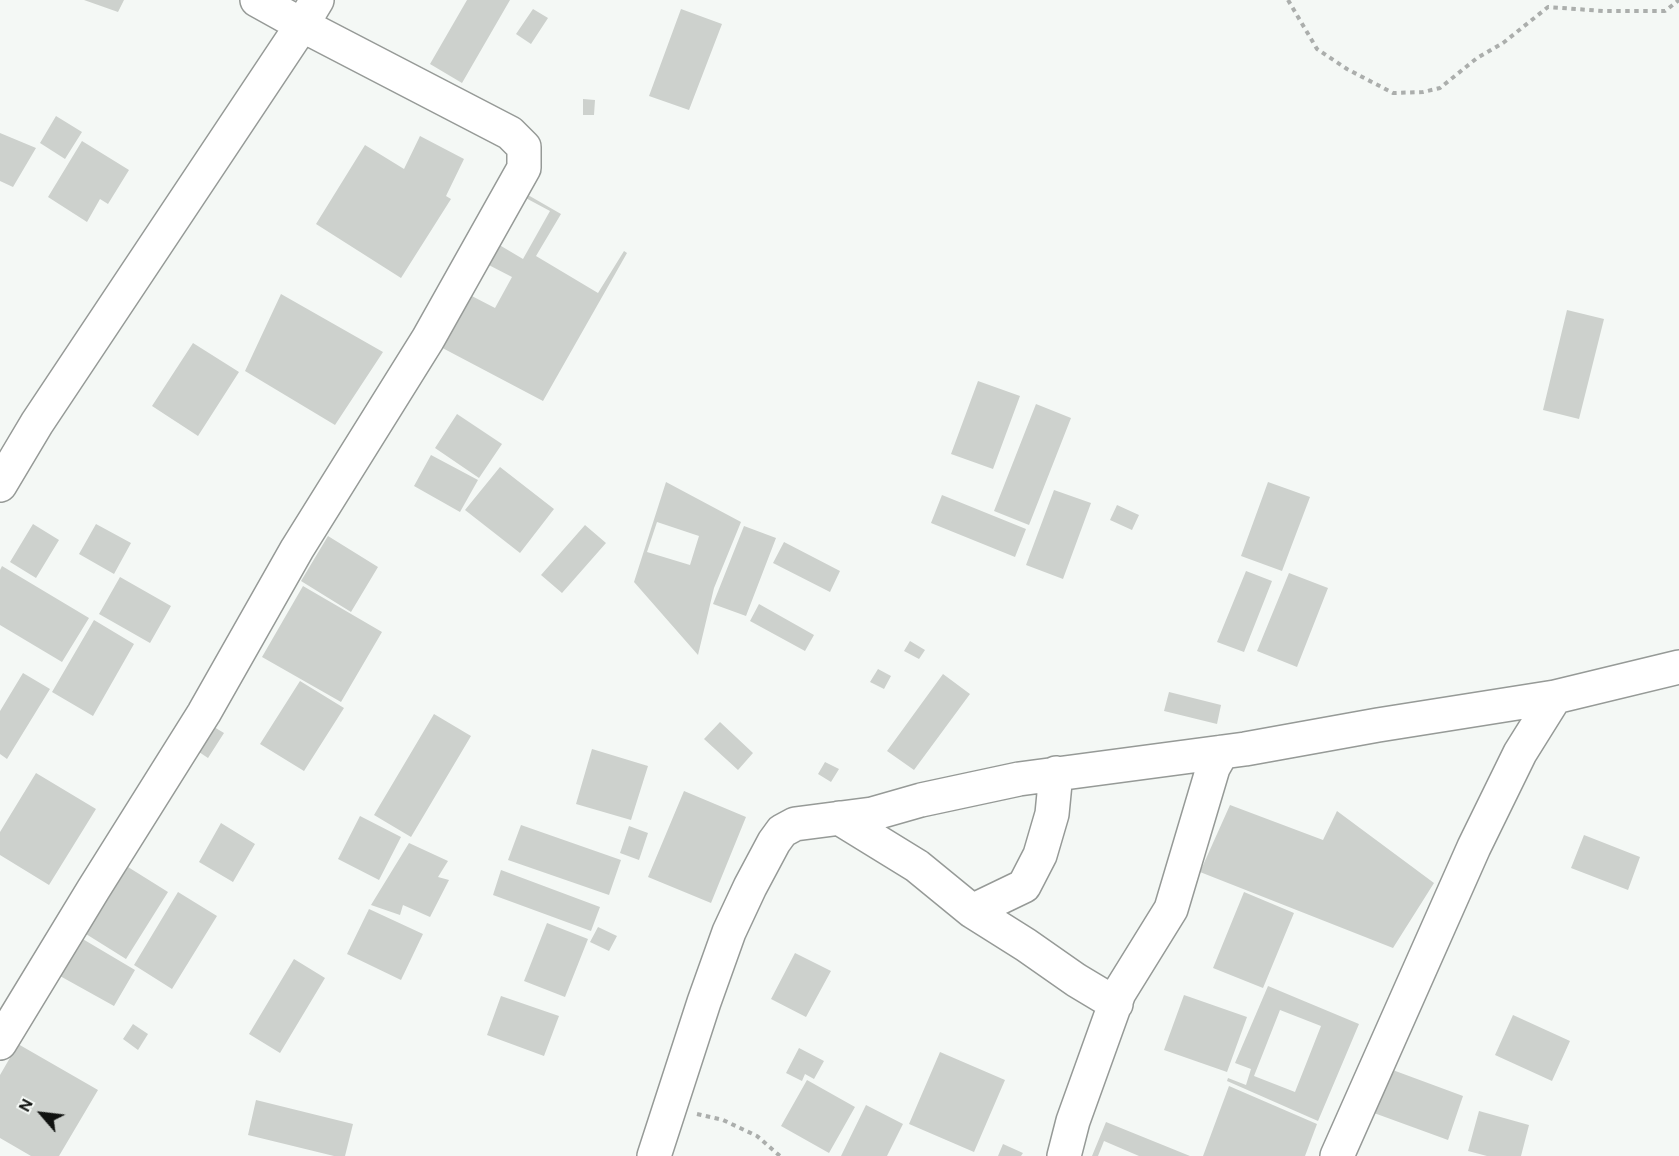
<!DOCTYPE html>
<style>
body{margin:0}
#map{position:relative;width:1679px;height:1156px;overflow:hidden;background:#f4f8f5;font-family:"DM Sans",sans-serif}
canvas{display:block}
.north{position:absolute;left:12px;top:1084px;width:60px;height:60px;-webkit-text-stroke:4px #f4f8f5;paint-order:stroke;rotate:298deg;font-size:16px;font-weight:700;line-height:24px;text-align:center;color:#101210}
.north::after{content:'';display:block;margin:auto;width:21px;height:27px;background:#101210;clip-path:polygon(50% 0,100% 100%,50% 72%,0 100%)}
</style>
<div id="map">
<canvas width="1679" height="1156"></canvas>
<div class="north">N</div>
</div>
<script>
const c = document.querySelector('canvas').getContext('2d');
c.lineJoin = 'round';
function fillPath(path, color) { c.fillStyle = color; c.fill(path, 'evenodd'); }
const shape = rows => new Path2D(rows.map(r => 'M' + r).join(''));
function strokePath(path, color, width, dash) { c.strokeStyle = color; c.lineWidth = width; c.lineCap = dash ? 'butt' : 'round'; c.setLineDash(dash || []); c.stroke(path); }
const building = shape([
 [84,0,124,0,118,12],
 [467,0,510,0,462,83,430,64],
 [533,9,548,18,531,44,516,34],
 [681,9,722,24,689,110,649,96],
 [583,99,595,100,594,115,583,115],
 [56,116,82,132,65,159,40,143],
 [0,133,36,148,13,187,0,181],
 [420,136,464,159,446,196,451,199,401,278,316,224,365,145,404,169],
 [82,141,129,170,108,204,100,199,87,222,48,197],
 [521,191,561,214,536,256,598,293,624,251,627,253,543,401,433,343,466,293,495,308,512,277,481,261],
 [522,196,550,211,523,259,496,243],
 [281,294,383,352,335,425,245,371],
 [1567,310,1604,319,1579,419,1543,410],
 [193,343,239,372,198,436,152,406],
 [978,381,1020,396,993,469,951,454],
 [1036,404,1071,418,1029,525,994,511],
 [457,414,502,444,479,478,435,448],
 [431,455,478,480,460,512,414,486],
 [500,467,554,509,520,553,465,510],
 [666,482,741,522,714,588,698,655,634,582],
 [657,522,699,536,690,565,647,552],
 [1268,482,1310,497,1282,571,1241,556],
 [1054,490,1091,503,1063,579,1026,565],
 [942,495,1026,529,1015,557,931,523],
 [1117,505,1139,515,1132,530,1110,520],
 [33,524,59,540,36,578,10,562],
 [96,524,131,543,114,574,79,554],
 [585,525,606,543,562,593,541,575],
 [744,526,776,538,746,616,713,604],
 [328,536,378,567,351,612,301,581],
 [784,542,840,571,830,592,773,563],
 [2,566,89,618,62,662,0,625,0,570],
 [1246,571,1272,581,1244,652,1217,642],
 [1289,573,1328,588,1297,667,1257,651],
 [120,577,171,606,150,643,99,614],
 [303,586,382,632,341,702,262,657],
 [759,604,814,635,805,651,750,621],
 [94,620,134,644,93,716,52,692],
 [910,641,925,650,919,659,904,651],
 [878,669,891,676,884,689,870,682],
 [23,673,50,689,7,759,0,754,0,711],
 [943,674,970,694,914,770,887,751],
 [300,681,344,708,304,771,260,744],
 [1169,692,1221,705,1217,724,1164,711],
 [434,714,471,736,411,837,374,815],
 [720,722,753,753,738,770,704,739],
 [214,727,224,733,208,758,199,752],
 [592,749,648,766,631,820,576,804],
 [825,762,839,769,831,782,818,774],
 [36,773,96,809,49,885,0,855,0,832],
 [684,791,746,817,711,903,648,877],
 [1230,805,1323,840,1337,811,1434,883,1393,948,1200,872],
 [360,816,401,837,379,880,338,859],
 [221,823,255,844,233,882,199,862],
 [521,825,621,860,609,895,508,860],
 [629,826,648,833,639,860,620,853],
 [1584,835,1640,857,1628,890,1571,868],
 [409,843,448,861,438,877,449,880,430,917,403,905,400,915,371,905],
 [128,867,168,892,126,959,86,934],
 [501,870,600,907,591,931,493,895],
 [178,892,217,916,172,989,134,965],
 [1244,892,1294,913,1263,988,1213,968],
 [369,909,423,934,401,980,347,954],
 [547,923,588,939,565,997,524,981],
 [598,927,617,936,609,951,590,942],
 [81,938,135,970,114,1006,60,976],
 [795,953,831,971,806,1017,771,999],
 [294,959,325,978,280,1053,249,1034],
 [1268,986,1359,1024,1318,1121,1227,1081,1228,1078,1246,1085,1251,1069,1235,1063],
 [1280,1010,1321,1026,1295,1092,1254,1076],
 [1184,995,1247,1017,1227,1072,1164,1050],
 [501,996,559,1016,544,1056,487,1035],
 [1513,1015,1570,1041,1552,1081,1495,1055],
 [133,1024,148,1034,138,1050,123,1039],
 [18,1044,98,1090,59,1156,31,1156,0,1138,0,1075],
 [799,1048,824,1061,814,1079,805,1074,802,1081,786,1073],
 [940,1052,1005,1080,974,1152,909,1124],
 [1390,1069,1463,1096,1448,1140,1374,1113],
 [807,1080,855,1107,829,1153,781,1126],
 [1229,1086,1317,1124,1305,1156,1203,1156],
 [256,1100,353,1124,345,1156,334,1156,248,1135],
 [866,1105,903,1124,887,1156,841,1156],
 [1479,1111,1529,1125,1521,1156,1487,1156,1468,1151],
 [1106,1122,1190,1156,1139,1156,1104,1141,1098,1156,1092,1156],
 [1003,1144,1023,1153,1021,1156,998,1156]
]);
const path = shape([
 [1288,0,1317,49,1347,69,1393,93,1423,92,1440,88,1477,58,1503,43,1548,7,1603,11,1665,11,1679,0],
 [697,1114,723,1120,757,1136,780,1156]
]);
const street = shape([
 [0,485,37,423,302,25,317,0],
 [839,818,917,866,972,911,1026,945,1076,980,1116,1004],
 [972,911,1024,886,1040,855,1052,814,1056,773],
 [0,1043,93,890,204,713,297,549,428,339,524,168,524,147,510,133,302,25,257,0],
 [654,1156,704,1002,729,932,750,887,774,842,782,831,795,824,872,814,921,800,1019,779,1245,749,1378,725,1555,697,1679,667],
 [1064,1156,1073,1121,1119,993,1171,909,1213,768,1222,752],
 [1337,1156,1474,847,1520,753,1555,697]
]);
fillPath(building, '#cdd1cd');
strokePath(street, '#969a97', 36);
strokePath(path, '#abaeac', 4, [4.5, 4.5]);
strokePath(street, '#fff', 33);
</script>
